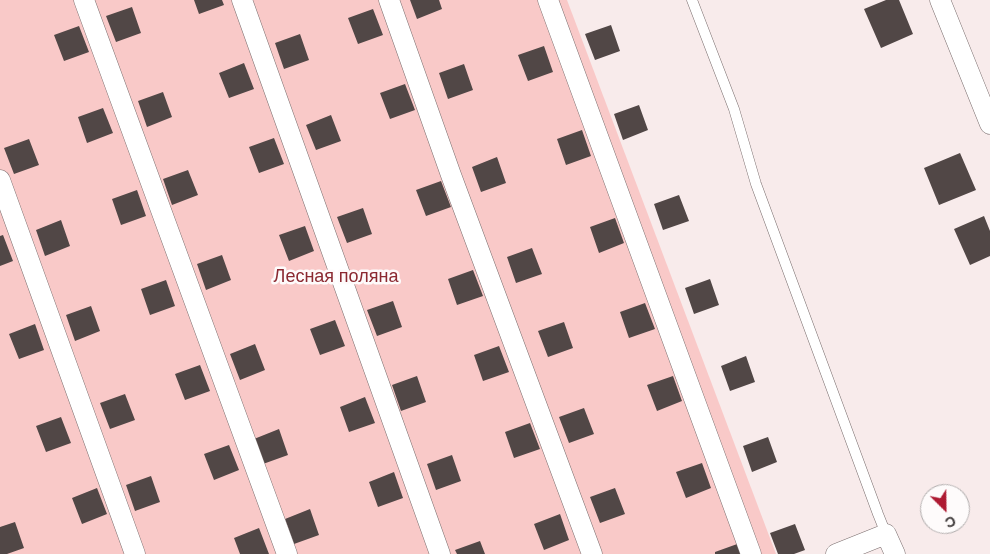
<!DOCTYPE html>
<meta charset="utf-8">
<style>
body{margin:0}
#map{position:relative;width:990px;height:554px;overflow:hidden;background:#f8ebeb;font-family:"DM Sans",sans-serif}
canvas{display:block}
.north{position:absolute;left:920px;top:484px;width:50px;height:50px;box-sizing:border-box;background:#fefbfb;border:1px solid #b1adad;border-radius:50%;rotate:157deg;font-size:14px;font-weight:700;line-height:20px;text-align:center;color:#3d3838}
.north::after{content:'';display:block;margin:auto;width:18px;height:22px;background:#ae1a32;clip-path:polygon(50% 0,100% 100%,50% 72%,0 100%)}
</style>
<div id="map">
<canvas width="990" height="554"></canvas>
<div class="north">С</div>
</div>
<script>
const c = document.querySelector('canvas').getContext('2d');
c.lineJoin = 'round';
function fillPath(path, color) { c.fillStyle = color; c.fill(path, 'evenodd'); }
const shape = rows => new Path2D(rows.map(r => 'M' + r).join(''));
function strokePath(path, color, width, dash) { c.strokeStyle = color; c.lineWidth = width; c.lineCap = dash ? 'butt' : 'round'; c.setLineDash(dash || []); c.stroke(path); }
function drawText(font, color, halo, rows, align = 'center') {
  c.font = font + ' "DM Sans",sans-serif'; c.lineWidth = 5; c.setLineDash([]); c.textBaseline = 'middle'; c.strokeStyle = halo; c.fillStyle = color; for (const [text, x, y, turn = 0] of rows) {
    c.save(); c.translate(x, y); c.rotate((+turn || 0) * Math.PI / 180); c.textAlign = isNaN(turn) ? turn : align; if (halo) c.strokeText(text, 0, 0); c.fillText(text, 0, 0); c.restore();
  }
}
const green = shape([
 [0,0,567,0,776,554,0,554]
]);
const building = shape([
 [194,0,222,0,224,5,199,14],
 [410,0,439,0,442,9,417,19],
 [886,0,899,0,913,34,881,48,864,9],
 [132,7,141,33,116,42,106,16],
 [373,9,383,35,358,44,348,18],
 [611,25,620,51,595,60,585,34],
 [79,26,89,52,64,61,54,35],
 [300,34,309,60,284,69,275,43],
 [544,46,553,72,528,81,518,55],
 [244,63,254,89,229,98,219,73],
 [464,64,473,90,448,99,439,73],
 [405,84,415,110,390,119,380,93],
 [163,92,172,117,147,127,138,101],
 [639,105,648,130,623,140,614,114],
 [103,108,113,133,87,143,78,117],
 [331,115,341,141,316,150,306,125],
 [582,130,591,156,566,165,557,139],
 [274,138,284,164,259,173,249,147],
 [29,139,39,165,14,174,4,148],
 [960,153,976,190,939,205,924,168],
 [497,157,506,183,481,192,472,167],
 [188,170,198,195,172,205,163,179],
 [441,181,451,207,426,216,416,190],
 [137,190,146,216,121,225,112,199],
 [679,195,689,221,663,230,654,204],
 [363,208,372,234,347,243,337,217],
 [984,216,990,231,990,256,970,265,954,229],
 [615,218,624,243,599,253,590,227],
 [61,220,70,246,45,256,36,230],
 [305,226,314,251,289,261,279,235],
 [3,235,13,261,0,266,0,236],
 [532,248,542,274,516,283,507,257],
 [222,255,231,280,206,290,197,264],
 [473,270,483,296,457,305,448,279],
 [710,279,719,305,694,314,685,288],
 [166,280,175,306,150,315,141,289],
 [393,301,402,327,377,336,367,310],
 [645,303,655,329,629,338,620,312],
 [91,306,100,331,75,341,66,315],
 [335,320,345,346,320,355,310,329],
 [564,322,573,348,548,357,538,331],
 [35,324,44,350,19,359,9,334],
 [255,344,265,370,240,380,230,354],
 [499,346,509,372,483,381,474,355],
 [746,356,755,382,730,391,721,366],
 [200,365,210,391,185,400,175,374],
 [417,376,426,402,401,411,392,385],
 [673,376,682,401,657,411,647,385],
 [125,394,135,420,110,429,100,403],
 [365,397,375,423,349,432,340,407],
 [584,408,594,434,569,443,559,417],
 [61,417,71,443,46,452,36,426],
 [530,423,540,449,514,458,505,432],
 [279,429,288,455,263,464,254,439],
 [768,437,777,462,752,472,743,446],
 [229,445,239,470,214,480,204,454],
 [452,455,461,481,436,490,427,464],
 [702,463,711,488,686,498,676,472],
 [394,472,403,498,378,507,369,482],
 [151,476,160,502,135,511,126,485],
 [97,488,107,514,82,524,72,498],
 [615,488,625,514,600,523,590,497],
 [310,509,319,535,294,544,285,519],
 [560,514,569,540,544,550,534,524],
 [15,522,24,548,7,554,0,554,0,527],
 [795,524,805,550,794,554,778,554,770,533],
 [259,528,269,554,240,554,234,538],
 [480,541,485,554,457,554,455,550],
 [740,543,744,554,715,554,715,552]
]);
const lane = shape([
 [692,0,734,109,756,184,878,514,886,534]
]);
const street = shape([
 [84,0,287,554],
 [242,0,440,554],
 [389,0,451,175,592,554],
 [548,0,751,554],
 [940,0,990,124],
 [0,180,135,554],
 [836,554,886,534,895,554]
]);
const parkNames = [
 ["Лесная поляна",336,277]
];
fillPath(green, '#f9c9c8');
fillPath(building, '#514746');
strokePath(lane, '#7a6e6e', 11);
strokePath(street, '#7a6e6e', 21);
strokePath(lane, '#fff', 10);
strokePath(street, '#fff', 20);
drawText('18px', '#8b2931', '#fefbfb', parkNames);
</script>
